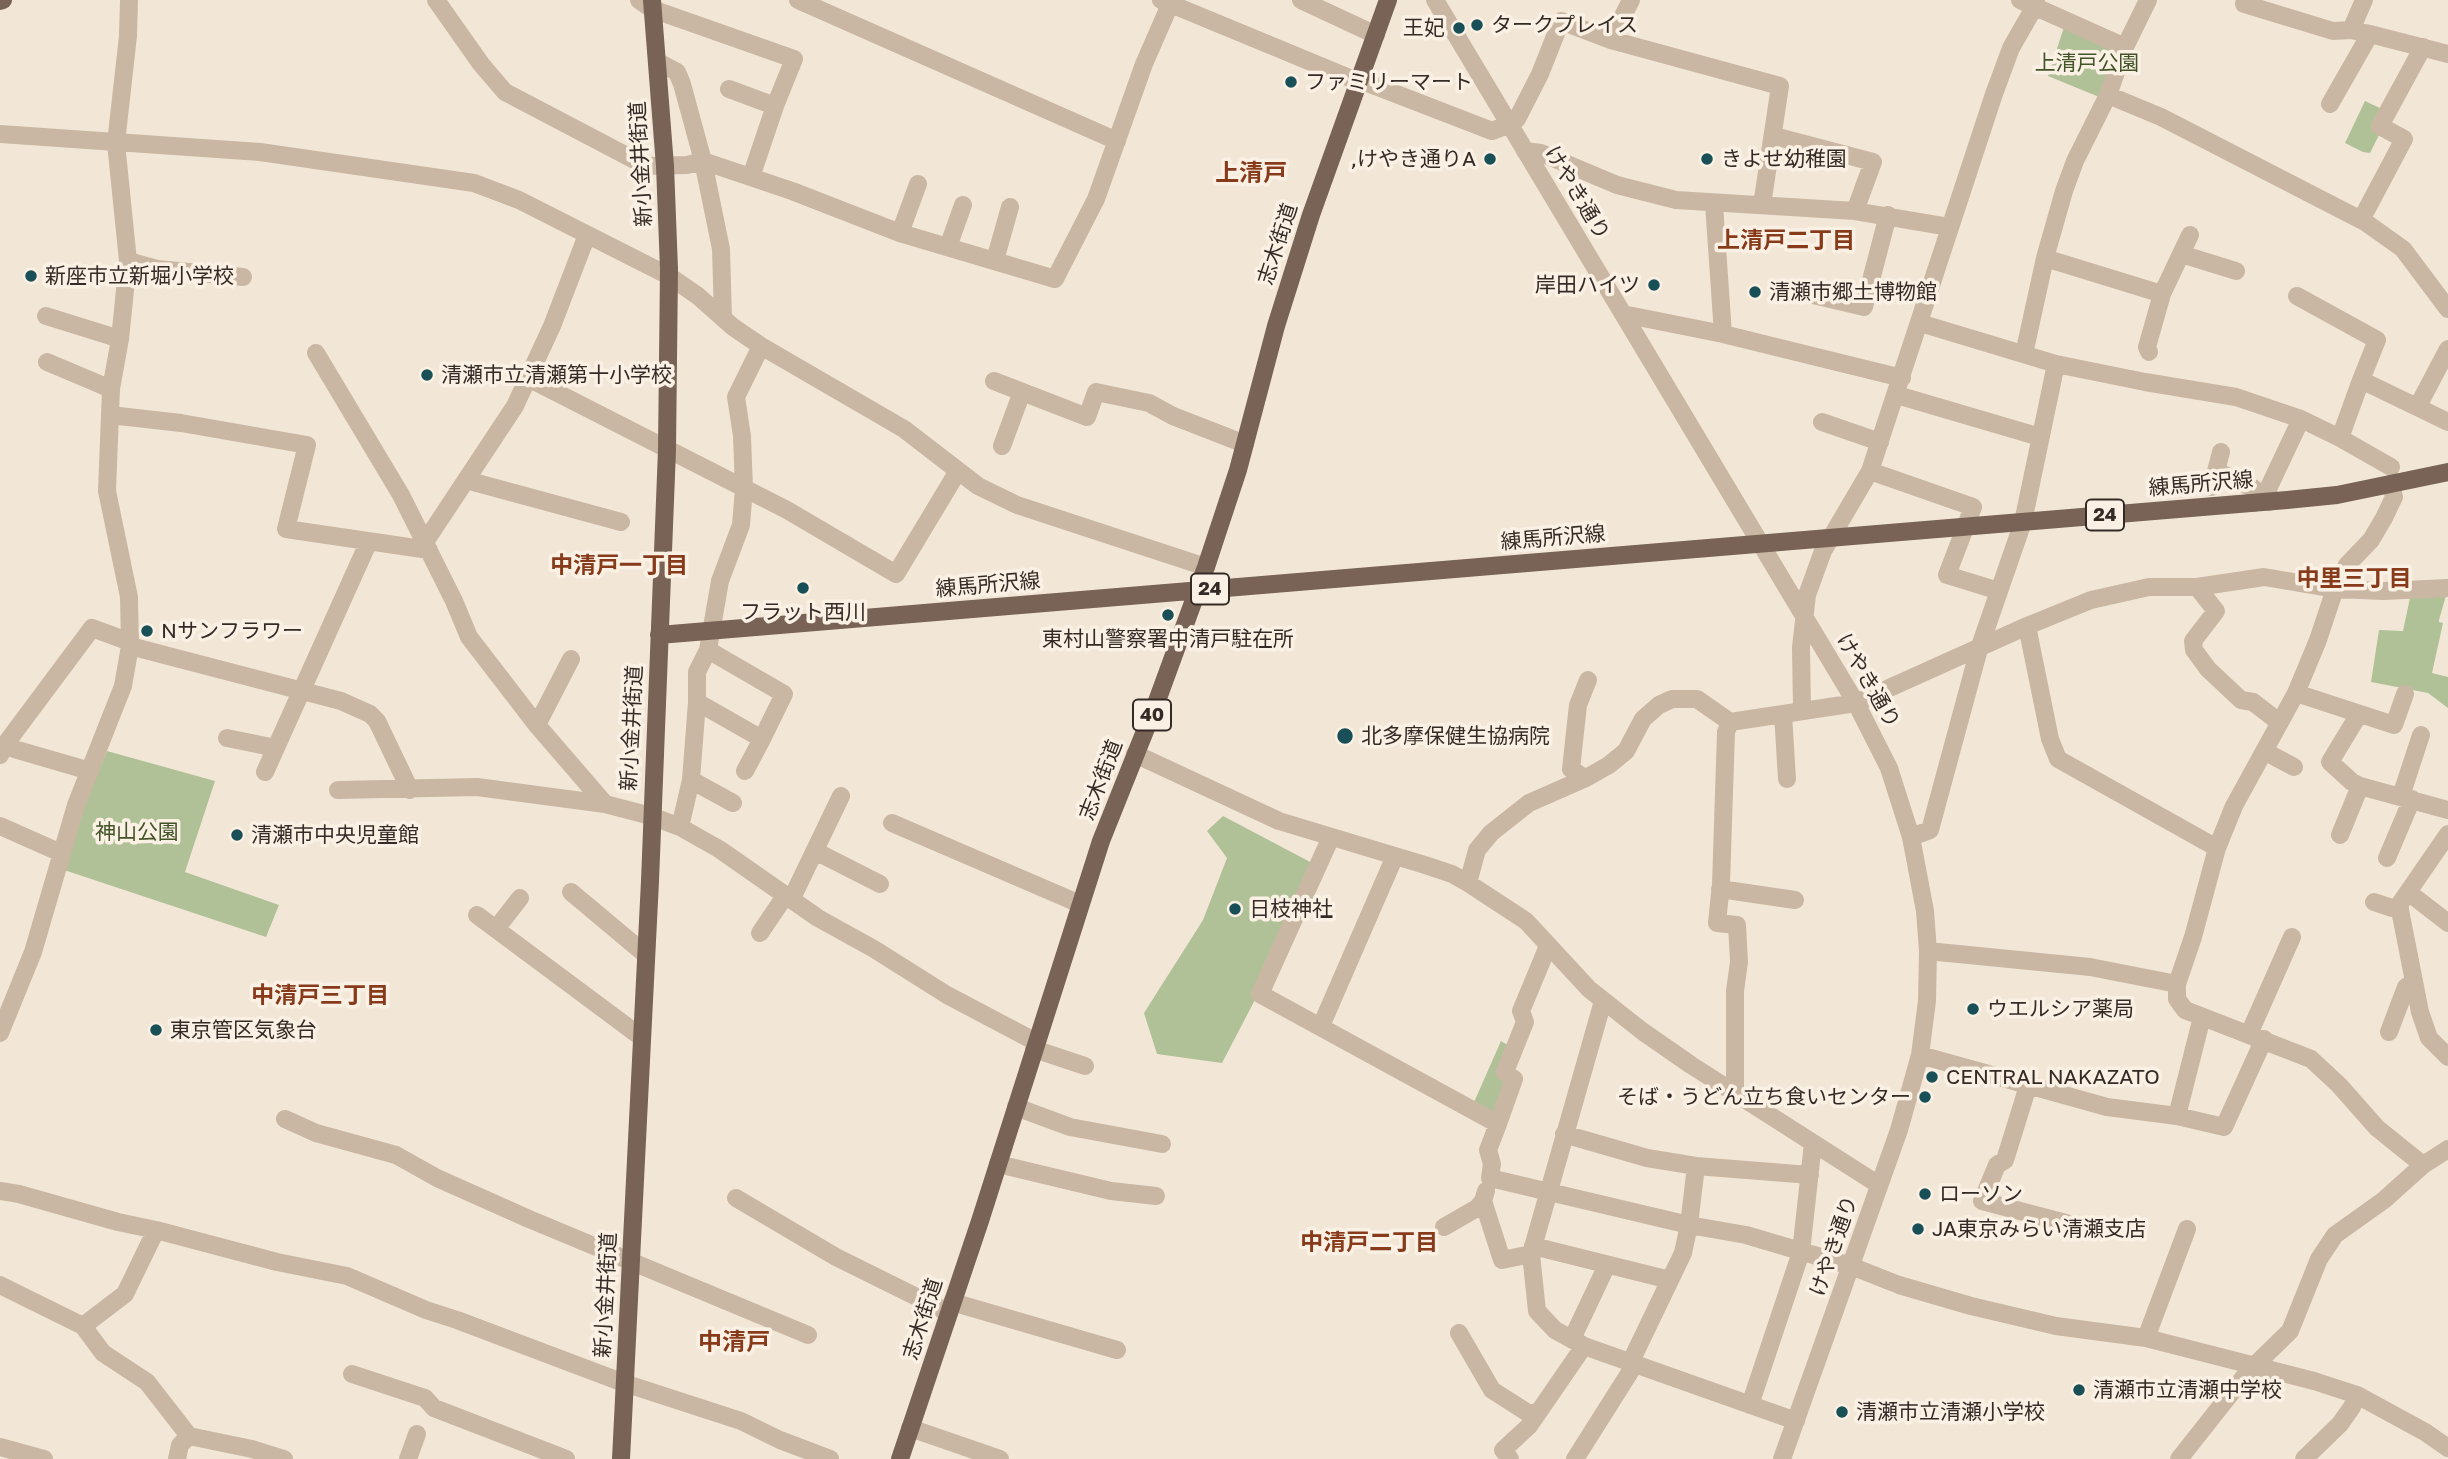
<!DOCTYPE html>
<meta charset="utf-8">
<style>
body{margin:0}
canvas{display:block;background:#f2e7d7}
</style>
<canvas width="2448" height="1459"></canvas>
<script>
const c = document.querySelector('canvas').getContext('2d');
c.lineJoin = 'round';
function fillPath(path, color) { c.fillStyle = color; c.fill(path, 'evenodd'); }
const shape = rows => new Path2D(rows.map(r => 'M' + r).join(''));
function strokePath(path, color, width, dash) { c.strokeStyle = color; c.lineWidth = width; c.lineCap = dash ? 'butt' : 'round'; c.setLineDash(dash || []); c.stroke(path); }
function drawText(font, color, halo, rows, align = 'center') {
  c.font = font + ' "Golos Text","Noto Sans JP",sans-serif'; c.lineWidth = 7; c.setLineDash([]); c.textBaseline = 'middle'; c.strokeStyle = halo; c.fillStyle = color; for (const [text, x, y, turn = 0] of rows) {
    c.save(); c.translate(x, y); c.rotate((+turn || 0) * Math.PI / 180); c.textAlign = isNaN(turn) ? turn : align; if (halo) c.strokeText(text, 0, 0); c.fillText(text, 0, 0); c.restore();
  }
}
const green = shape([
 [2065,24,2122,49,2104,99,2048,76],
 [2365,101,2384,110,2381,131,2370,153,2363,152,2345,143],
 [2447,592,2439,620,2439,622,2443,623,2432,673,2448,677,2448,708,2428,693,2371,682,2379,630,2403,631,2411,593],
 [107,751,215,781,185,872,279,905,266,937,64,870,83,808],
 [1223,816,1316,865,1258,994,1222,1063,1157,1054,1144,1013,1203,920,1227,858,1207,831],
 [1501,1041,1514,1049,1514,1079,1498,1124,1471,1109]
]);
const minor = shape([
 [436,0,481,64,505,92,646,166,687,165,703,161,792,191,900,233,1055,279,1096,199,1144,64,1172,0],
 [639,0,652,9,794,59,775,106,751,177],
 [798,0,1117,141],
 [1161,0,1352,79,1360,80,1492,131,1510,124,1517,119,1540,74,1561,21,1611,40,1780,86,1762,205],
 [1301,0,1376,35],
 [1435,0,1856,703,1889,768,1911,837,1925,911,1928,951,1927,1001,1920,1055,1899,1130,1782,1459],
 [2020,0,2125,47,2108,95,2075,161,2064,191,2045,258,2024,354],
 [2245,0,2244,4,2333,31,2351,30,2370,34,2448,54],
 [2351,30,2364,0],
 [1611,40,1631,0],
 [2125,47,2148,0],
 [658,62,677,72,682,84,703,161,721,249,723,318],
 [729,89,775,106],
 [2108,95,2161,117,2365,222,2403,249,2448,309],
 [2330,104,2370,34],
 [0,134,260,152,474,183,519,200,669,276,698,296,733,327,761,346,904,429,978,486,1017,505,1206,567],
 [1774,136,1873,162,1855,211],
 [1525,151,1541,153,1617,185,1676,200,1855,211,1950,227],
 [1714,204,1723,334],
 [2361,220,2404,139,2380,126,2423,47],
 [900,233,918,184],
 [948,247,963,205],
 [2181,254,2236,271],
 [2045,258,2162,294],
 [995,260,1010,207],
 [128,261,157,269,243,277],
 [1813,295,1864,307,1888,215],
 [2297,296,2377,340,2361,380],
 [1623,314,1723,334,1902,378],
 [46,316,120,339],
 [1920,323,2056,364,2145,382,2236,397,2301,419,2340,438,2361,380,2448,422],
 [2149,352,2147,347,2162,294,2190,235],
 [316,353,401,495,454,601,469,637,536,724,605,804],
 [47,362,111,389],
 [528,378,787,510,896,574,958,471],
 [994,381,1087,417,1096,392,1149,403,1173,416,1245,444],
 [1897,395,2040,437],
 [2418,406,2448,349],
 [110,415,181,423,307,445,286,529,429,550],
 [1822,422,1880,442],
 [2340,438,2391,467],
 [1002,446,1022,392],
 [1870,471,1973,507,1947,575,1999,591],
 [2216,471,2221,452],
 [466,480,621,522],
 [2391,484,2394,497,2384,518,2371,540,2347,565,2335,589,2318,640,2296,693,2234,806,2217,848,2193,937,2177,984,2177,999,2185,1010,2311,1059,2339,1085,2377,1128,2423,1165],
 [2211,487,2216,471,2253,488,2254,503],
 [2269,502,2268,489,2301,419],
 [425,542,515,406,552,326,587,235],
 [2197,587,2216,611,2193,641,2194,650,2208,669,2241,700,2253,702,2279,722],
 [2027,626,2050,739,2058,759,2217,848],
 [130,646,341,701,370,714,377,721,410,790],
 [2296,693,2394,725,2405,694],
 [697,702,762,739,784,694,708,650],
 [1802,711,1801,647,1807,595,1823,551,1870,471,1994,94,2011,48,2031,13,2036,0],
 [1783,714,1787,779],
 [2359,714,2330,762,2352,782,2360,786,2448,810],
 [1730,722,1726,732,1721,884,1717,923,1737,925,1739,962,1735,991,1735,1093],
 [537,725,571,659],
 [227,738,276,748],
 [0,745,90,771],
 [2264,751,2294,767],
 [1135,754,1279,821,1425,865,1452,874,1468,883,1526,921,1589,989,1642,1031,1691,1065,1879,1185],
 [0,755,4,746,92,628,130,642],
 [745,771,762,739],
 [265,772,369,541],
 [1584,778,1571,769,1578,705,1588,680],
 [691,780,733,803],
 [338,790,477,787,605,804,651,816,680,827,719,849,818,918,874,949,947,995,1036,1042],
 [2401,796,2421,735],
 [892,823,1080,904],
 [0,826,61,853],
 [680,827,691,780,697,702,697,672,708,650,720,581,741,525,744,488,742,436,736,397,761,346],
 [2448,834,2399,905,2420,1012,2429,1038,2448,1057],
 [2340,835,2360,786],
 [1331,837,1260,994,1498,1124,1488,1150,1492,1164,1490,1178,1689,1225,1746,1235,1851,1266,1899,1285,1971,1306,2056,1326,2146,1338,2314,1381,2357,1395,2425,1432,2448,1448],
 [1911,837,1930,830,1933,819,1979,649,2023,522,2056,364],
 [815,851,880,884],
 [2387,858,2412,799],
 [1468,883,1477,850,1491,833,1529,803,1586,778,1609,765,1626,751,1643,719,1659,705,1672,699,1697,699,1730,722,1856,703,2027,626,2091,600,2149,587,2197,587,2264,577,2335,589,2384,591,2448,588],
 [1720,889,1795,900],
 [571,892,645,954],
 [2408,892,2448,923],
 [791,900,841,796],
 [2374,902,2392,908,2400,908],
 [477,915,641,1037],
 [496,929,520,898],
 [760,933,785,896],
 [1928,951,2090,967,2177,984],
 [1603,1001,1531,1254,1537,1311,1555,1330,1584,1346,1796,1421],
 [1321,1026,1395,856],
 [2389,1032,2406,987,2413,982],
 [0,1033,33,952,76,805,123,686,130,646,129,597,107,491,111,389,120,339,128,261,116,143,128,36,129,0],
 [2249,1034,2292,937],
 [1034,1049,1085,1066],
 [1920,1055,2107,1107,2177,1116,2224,1127,2264,1039],
 [2028,1086,2005,1160,1997,1165,1982,1201,2066,1223],
 [1016,1107,1070,1127,1162,1144],
 [2177,1116,2202,1017],
 [285,1119,316,1133,396,1155,437,1178,529,1219,808,1335],
 [1498,1124,1514,1079,1505,1072,1525,1022,1521,1011,1548,946],
 [1564,1134,1647,1158,1696,1166,1810,1175],
 [998,1164,1111,1191,1156,1196],
 [0,1191,19,1194,118,1222,156,1230,277,1262,347,1276,426,1310,457,1320,624,1383,741,1421,780,1440,830,1459],
 [736,1198,836,1257,949,1313],
 [1483,1201,1502,1260,1531,1254],
 [1444,1227,1477,1208,1483,1201,1486,1191],
 [1533,1246,1670,1280],
 [0,1285,83,1326,103,1353,147,1382,189,1436],
 [952,1302,1117,1350],
 [83,1326,125,1294,156,1230],
 [1459,1333,1492,1390,1528,1413,1537,1413],
 [2146,1338,2187,1229],
 [1572,1339,1607,1265],
 [352,1374,425,1398,434,1408,566,1459],
 [1750,1405,1801,1252,1813,1143],
 [910,1428,1000,1459],
 [0,1447,44,1459],
 [177,1459,180,1445,189,1436,252,1449,284,1459],
 [408,1459,417,1434],
 [1510,1459,1503,1450,1529,1426,1584,1346],
 [1575,1459,1630,1372,1634,1355,1683,1253,1689,1225,1696,1166],
 [2179,1459,2247,1373,2290,1331,2319,1259,2335,1235,2384,1200,2423,1165,2448,1149],
 [2304,1459,2340,1424,2352,1407,2357,1395]
]);
const major = shape([
 [0,1,3,0],
 [659,635,2287,500,2337,495,2448,472],
 [621,1459,650,881,667,450,669,269,665,166,652,0],
 [900,1459,980,1221,1101,841,1157,701,1206,567,1238,470,1276,326,1311,215,1388,0]
]);
const markers = [
 [1477,25,7,"#195058"],
 [1459,28,7,"#195058"],
 [1291,82,7,"#195058"],
 [1490,159,7,"#195058"],
 [1707,159,7,"#195058"],
 [31,276,7,"#195058"],
 [1654,285,7,"#195058"],
 [1755,292,7,"#195058"],
 [427,375,7,"#195058"],
 [803,588,7,"#195058"],
 [1168,615,7,"#195058"],
 [147,631,7,"#195058"],
 [1345,736,9,"#195058"],
 [237,835,7,"#195058"],
 [1235,909,7,"#195058"],
 [1973,1009,7,"#195058"],
 [156,1030,7,"#195058"],
 [1932,1077,7,"#195058"],
 [1925,1097,7,"#195058"],
 [1925,1194,7,"#195058"],
 [1918,1229,7,"#195058"],
 [2079,1390,7,"#195058"],
 [1842,1412,7,"#195058"]
];
const shields = [
 [2105,515,38],
 [1210,589,38],
 [1152,715,38]
];
const shieldNames = [
 ["24",2105,515],
 ["24",1210,589],
 ["40",1152,715]
];
const poiNames = [
 ["タークプレイス",1491,25],
 ["王妃",1445,28,"right"],
 ["ファミリーマート",1305,82],
 [",けやき通りA",1476,159,"right"],
 ["きよせ幼稚園",1721,159],
 ["新座市立新堀小学校",45,276],
 ["岸田ハイツ",1640,285,"right"],
 ["清瀬市郷土博物館",1769,292],
 ["清瀬市立清瀬第十小学校",441,375],
 ["フラット西川",803,612,"center"],
 ["Nサンフラワー",161,631],
 ["東村山警察署中清戸駐在所",1168,639,"center"],
 ["北多摩保健生協病院",1361,736],
 ["清瀬市中央児童館",251,835],
 ["日枝神社",1249,909],
 ["ウエルシア薬局",1987,1009],
 ["東京管区気象台",170,1030],
 ["CENTRAL NAKAZATO",1946,1077],
 ["そば・うどん立ち食いセンター",1911,1097,"right"],
 ["ローソン",1939,1194],
 ["JA東京みらい清瀬支店",1932,1229],
 ["清瀬市立清瀬中学校",2093,1390],
 ["清瀬市立清瀬小学校",1856,1412]
];
const parkNames = [
 ["上清戸公園",2087,63],
 ["神山公園",137,832]
];
const streetNames = [
 ["新小金井街道",641,164,-93],
 ["けやき通り",1577,193,59],
 ["志木街道",1278,244,-72],
 ["練馬所沢線",2201,484,-5],
 ["練馬所沢線",1553,538,-5],
 ["練馬所沢線",988,585,-5],
 ["けやき通り",1868,681,60],
 ["新小金井街道",632,728,-87],
 ["志木街道",1101,780,-69],
 ["けやき通り",1834,1246,-71],
 ["新小金井街道",606,1295,-87],
 ["志木街道",923,1319,-72]
];
const neighbourhoodNames = [
 ["上清戸二丁目",1786,241],
 ["中清戸一丁目",619,566],
 ["中里三丁目",2354,579],
 ["中清戸三丁目",320,996],
 ["中清戸二丁目",1369,1243]
];
const quarterNames = [
 ["上清戸",1251,173],
 ["中清戸",734,1342]
];
fillPath(green, '#b1c197');
strokePath(minor, '#cab7a3', 18);
strokePath(major, '#786356', 18);
for (const [x, y, r, color] of markers) { const dot = new Path2D(); dot.arc(x, y, r, 0, 2 * Math.PI); c.fillStyle = color; c.fill(dot); strokePath(dot, '#faf1e4', 2.5); }
for (const [x, y, w] of shields) { const box = new Path2D(); box.roundRect(x - w / 2, y - 15.5, w, 31, 5); c.fillStyle = '#faf1e4'; c.fill(box); strokePath(box, '#352b26', 2); }
drawText('bold 19px', '#352b26', null, shieldNames);
drawText('21px', '#352b26', '#faf1e4', poiNames, 'left');
drawText('21px', '#425428', '#faf1e4', parkNames);
drawText('21px', '#352b26', '#faf1e4', streetNames);
drawText('bold 23px', '#873b1b', '#faf1e4', neighbourhoodNames);
drawText('bold 24px', '#873b1b', '#faf1e4', quarterNames);
</script>
